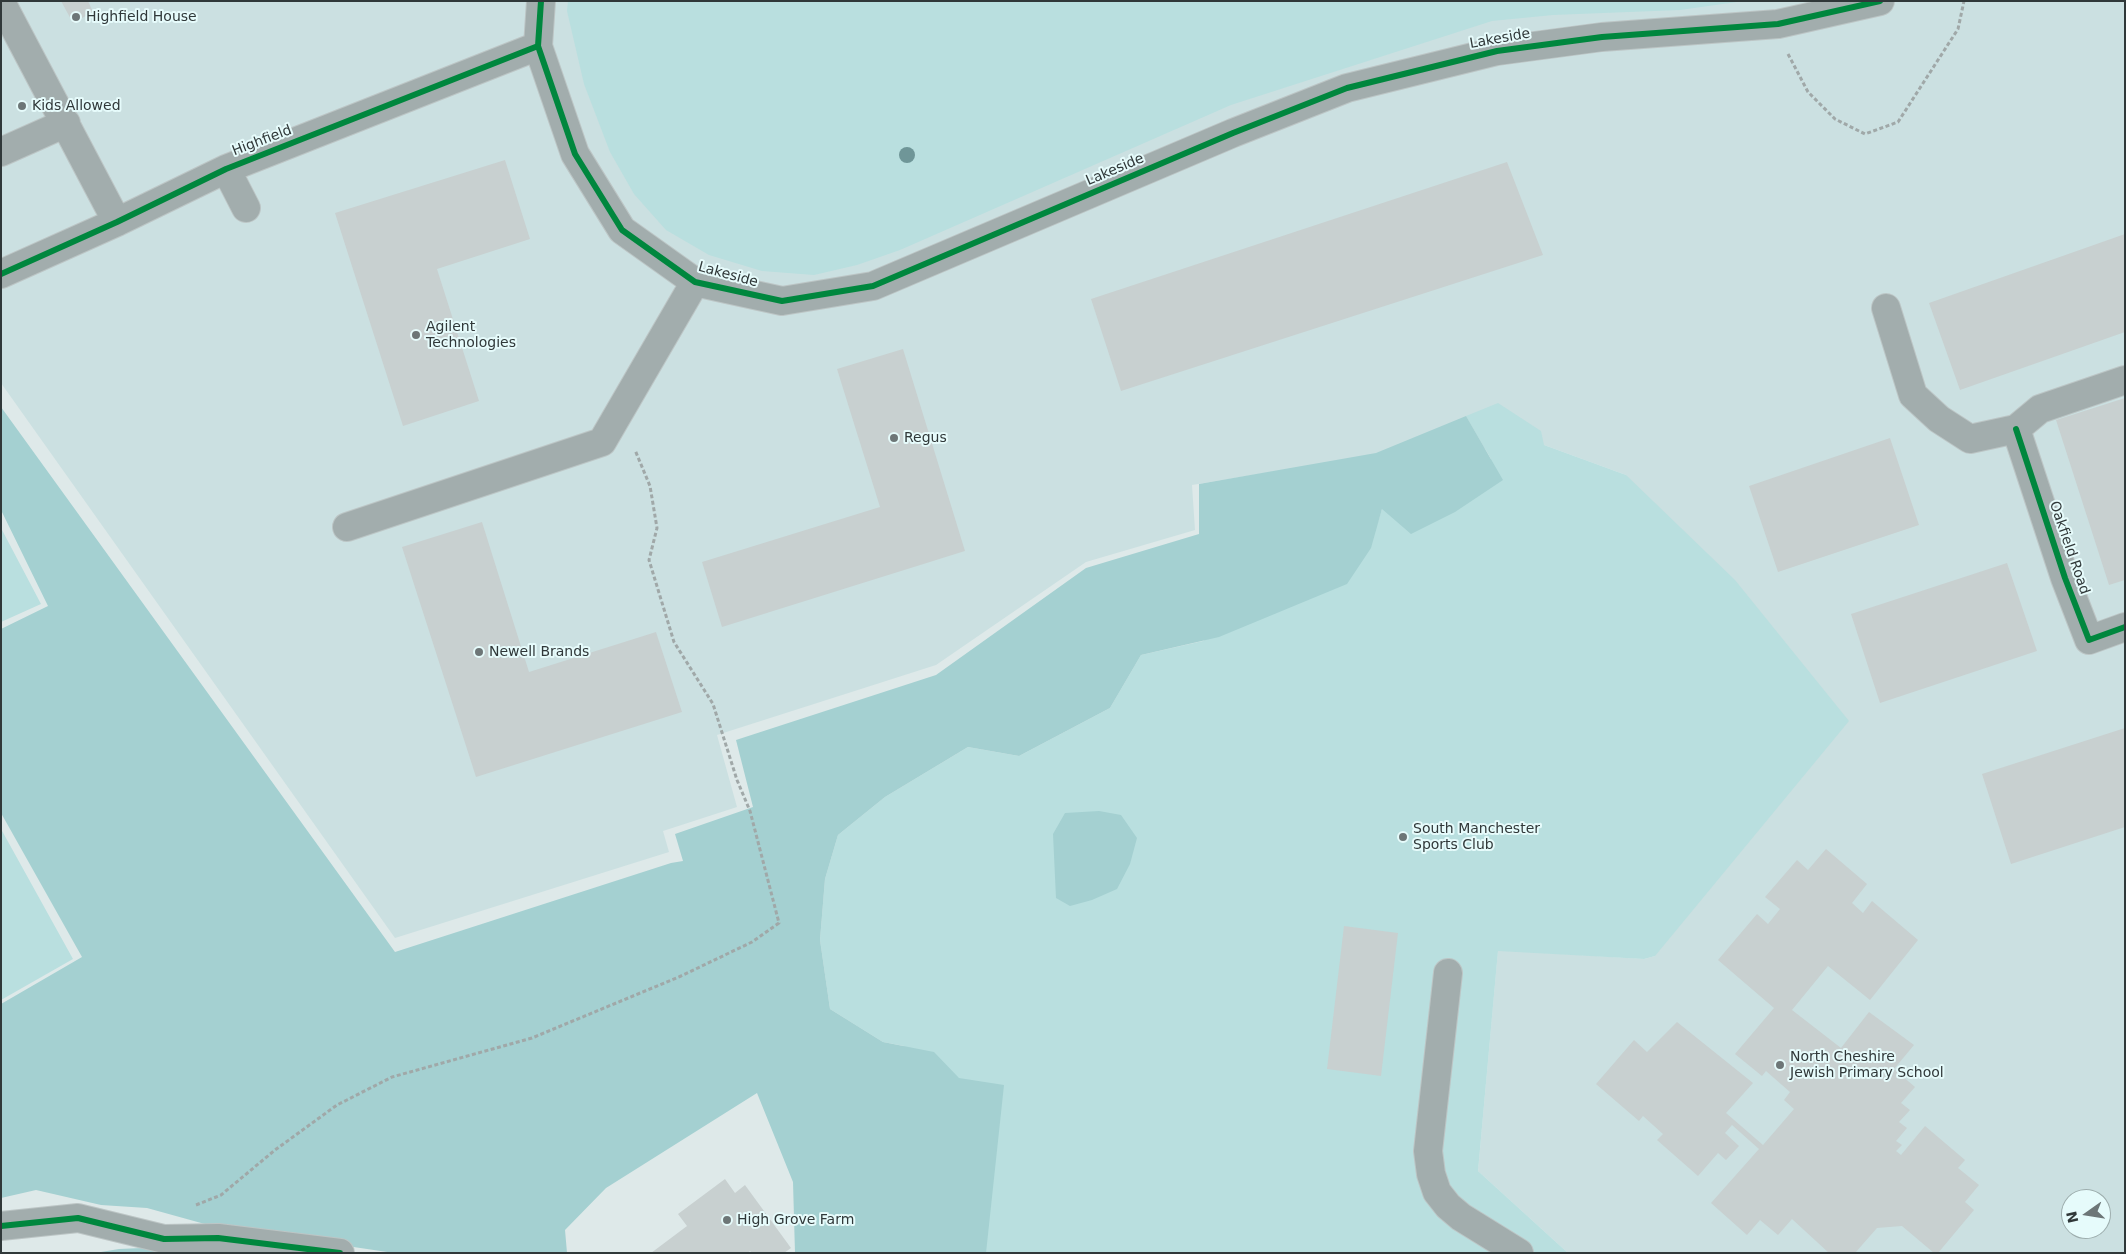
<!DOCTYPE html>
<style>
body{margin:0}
#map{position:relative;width:2126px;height:1254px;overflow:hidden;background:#dee9e9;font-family:"DejaVu Sans",sans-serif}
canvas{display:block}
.frame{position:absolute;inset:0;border:2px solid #303839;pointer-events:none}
.north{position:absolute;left:2061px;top:1189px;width:50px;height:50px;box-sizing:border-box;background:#e6fbfb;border:1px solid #9dadad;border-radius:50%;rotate:257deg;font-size:14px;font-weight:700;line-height:20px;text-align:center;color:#303839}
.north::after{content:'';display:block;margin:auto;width:18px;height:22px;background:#6d7677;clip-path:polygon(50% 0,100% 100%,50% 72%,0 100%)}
</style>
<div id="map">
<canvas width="2126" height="1254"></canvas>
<div class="frame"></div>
<div class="north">N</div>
</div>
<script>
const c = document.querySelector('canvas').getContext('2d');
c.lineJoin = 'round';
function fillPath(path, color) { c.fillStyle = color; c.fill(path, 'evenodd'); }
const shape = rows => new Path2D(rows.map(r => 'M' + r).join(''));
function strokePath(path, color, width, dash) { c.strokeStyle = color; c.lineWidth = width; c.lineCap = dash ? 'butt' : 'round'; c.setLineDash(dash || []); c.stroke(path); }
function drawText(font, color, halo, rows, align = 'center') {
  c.font = font + ' "DejaVu Sans",sans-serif'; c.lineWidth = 4; c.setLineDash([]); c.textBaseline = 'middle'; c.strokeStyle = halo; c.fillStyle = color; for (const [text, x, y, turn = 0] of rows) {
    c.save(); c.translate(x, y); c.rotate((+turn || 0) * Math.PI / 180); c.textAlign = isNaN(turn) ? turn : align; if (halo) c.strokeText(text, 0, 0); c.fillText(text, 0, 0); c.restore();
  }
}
const built = shape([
 [1,1,2125,1,2125,1253,1568,1253,1478,1171,1498,950,1644,959,1655,956,1626,475,1544,445,1369,456,1192,485,1195,530,1086,562,936,665,717,735,737,807,663,831,669,852,395,938,1,383],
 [2071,1199,2101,1199,2101,1229,2071,1229]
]);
const green = shape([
 [568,1,1744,1,1680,10,1553,15,1492,21,1231,105,900,250,857,265,814,275,762,271,709,255,666,230,634,194,610,152,584,84,567,11],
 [1498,403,1541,431,1544,445,1626,475,1735,580,1849,721,1655,956,1644,959,1498,951,1478,1171,1568,1253,954,1253,904,1046,883,1042,830,1009,820,940,825,879,838,835,885,797,968,747,1019,756,1110,708,1141,655,1203,641,1377,525,1382,509,1491,459,1466,416],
 [1,528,41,604,1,622],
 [1,829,73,959,1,1000]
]);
const forest = shape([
 [1,407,395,952,671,863,683,861,675,834,753,807,736,740,936,675,1086,568,1199,534,1199,484,1376,453,1466,416,1503,480,1455,512,1411,534,1382,509,1371,548,1347,584,1219,637,1141,655,1110,708,1019,756,968,747,885,797,838,835,825,879,820,940,830,1009,883,1042,934,1052,959,1078,1004,1085,986,1253,795,1253,793,1182,757,1093,606,1188,565,1230,567,1253,394,1253,212,1226,147,1208,101,1205,36,1190,1,1198,1,1004,82,957,1,813,1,629,48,606,1,510],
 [1099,811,1121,815,1137,838,1130,864,1117,889,1092,900,1070,906,1056,898,1053,834,1065,813],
 [234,1244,315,1253,95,1253,119,1249]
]);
const building = shape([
 [61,1,88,1,93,12,73,23],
 [505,160,530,239,437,269,479,401,403,426,335,213],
 [1507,162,1543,255,1121,391,1091,299],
 [2125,234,2125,332,1960,390,1929,303],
 [903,349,965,551,722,627,702,562,880,507,837,369],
 [2125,398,2125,580,2109,585,2056,420],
 [1890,438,1919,525,1778,572,1749,486],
 [482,522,529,672,656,632,682,712,476,777,402,547],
 [2007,563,2037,651,1880,703,1851,614],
 [2125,728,2125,827,2011,864,1982,774],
 [1826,849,1867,884,1852,903,1863,913,1872,901,1918,940,1870,1000,1828,966,1792,1010,1841,1048,1869,1012,1914,1045,1894,1069,1915,1087,1901,1103,1910,1110,1899,1122,1907,1128,1896,1141,1902,1145,1896,1151,1901,1155,1925,1126,1965,1160,1958,1168,1979,1185,1965,1202,1974,1210,1938,1253,1934,1253,1902,1226,1877,1228,1855,1253,1829,1253,1792,1219,1778,1235,1760,1220,1747,1235,1711,1203,1759,1149,1732,1125,1725,1133,1739,1146,1726,1160,1718,1153,1698,1176,1657,1140,1663,1134,1643,1116,1639,1121,1596,1084,1634,1040,1647,1052,1677,1022,1753,1083,1726,1113,1763,1145,1794,1109,1784,1100,1790,1092,1766,1071,1762,1076,1735,1054,1774,1008,1718,960,1757,914,1768,924,1780,909,1765,897,1797,860,1808,870],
 [1344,926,1398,933,1381,1076,1327,1069],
 [725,1179,735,1193,745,1185,791,1248,784,1253,752,1253,750,1251,748,1253,651,1253,687,1226,678,1214]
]);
const path = shape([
 [1788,54,1808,92,1835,119,1865,134,1898,122,1958,29,1964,1],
 [196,1205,221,1195,275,1150,337,1105,392,1077,532,1038,681,976,752,942,779,923,750,811,737,780,713,704,674,642,649,560,657,528,650,486,635,450]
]);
const minor = shape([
 [541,1,538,46,575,154,622,230,695,282,782,301,873,286,1233,133,1347,88,1497,51,1602,37,1778,24,1880,1],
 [1,2,117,222],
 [1,152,66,123],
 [226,169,246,208],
 [1,274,117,222,226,169,538,46],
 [1886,308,1913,395,1939,419,1970,439,2016,429,2040,409,2125,380],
 [2016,429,2065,578,2089,640,2125,627],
 [347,527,602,442,695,282],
 [1448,973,1428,1151,1431,1174,1437,1192,1448,1206,1461,1217,1519,1253],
 [1,1226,78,1218,164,1239,218,1238,340,1253]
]);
const cycleway = shape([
 [541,1,538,46,575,154,622,230,695,282,782,301,873,286,1233,133,1347,88,1497,51,1602,37,1778,24,1880,1],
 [1,274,117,222,226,169,538,46],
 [2016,429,2065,578,2089,640,2125,627],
 [1,1226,78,1218,164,1239,218,1238,340,1253]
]);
const trees = [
 [907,155]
];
const markers = [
 [76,17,5,"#6d7677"],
 [22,106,5,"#6d7677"],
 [416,335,5,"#6d7677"],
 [894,438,5,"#6d7677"],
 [479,652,5,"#6d7677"],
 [1403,837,5,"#6d7677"],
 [1780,1065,5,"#6d7677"],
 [727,1220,5,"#6d7677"]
];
const poiNames = [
 ["Highfield House",86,17],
 ["Kids Allowed",32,106],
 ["Agilent",426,327],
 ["Technologies",426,343],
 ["Regus",904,438],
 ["Newell Brands",489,652],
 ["South Manchester",1413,829],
 ["Sports Club",1413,845],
 ["North Cheshire",1790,1057],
 ["Jewish Primary School",1790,1073],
 ["High Grove Farm",737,1220]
];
const streetNames = [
 ["Lakeside",1500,39,-10],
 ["Highfield",262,141,-21],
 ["Lakeside",1115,170,-23],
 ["Lakeside",728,275,15],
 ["Oakfield Road",2069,548,71]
];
fillPath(built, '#cbe0e1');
fillPath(green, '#b9dfdf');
fillPath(forest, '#a4d0d1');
fillPath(building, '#c8d0d0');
strokePath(minor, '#bcc5c5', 30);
strokePath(path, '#a0a8a8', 3, [4, 2.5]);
strokePath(minor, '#a2adad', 28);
strokePath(cycleway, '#00873e', 6);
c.fillStyle = '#6f9698';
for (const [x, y] of trees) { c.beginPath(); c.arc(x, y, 8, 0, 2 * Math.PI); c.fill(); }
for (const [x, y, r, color] of markers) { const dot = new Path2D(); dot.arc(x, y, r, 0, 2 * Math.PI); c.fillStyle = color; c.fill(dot); strokePath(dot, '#e6fbfb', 2); }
drawText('14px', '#303839', '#e6fbfb', poiNames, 'left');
drawText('14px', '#303839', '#e6fbfb', streetNames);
</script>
